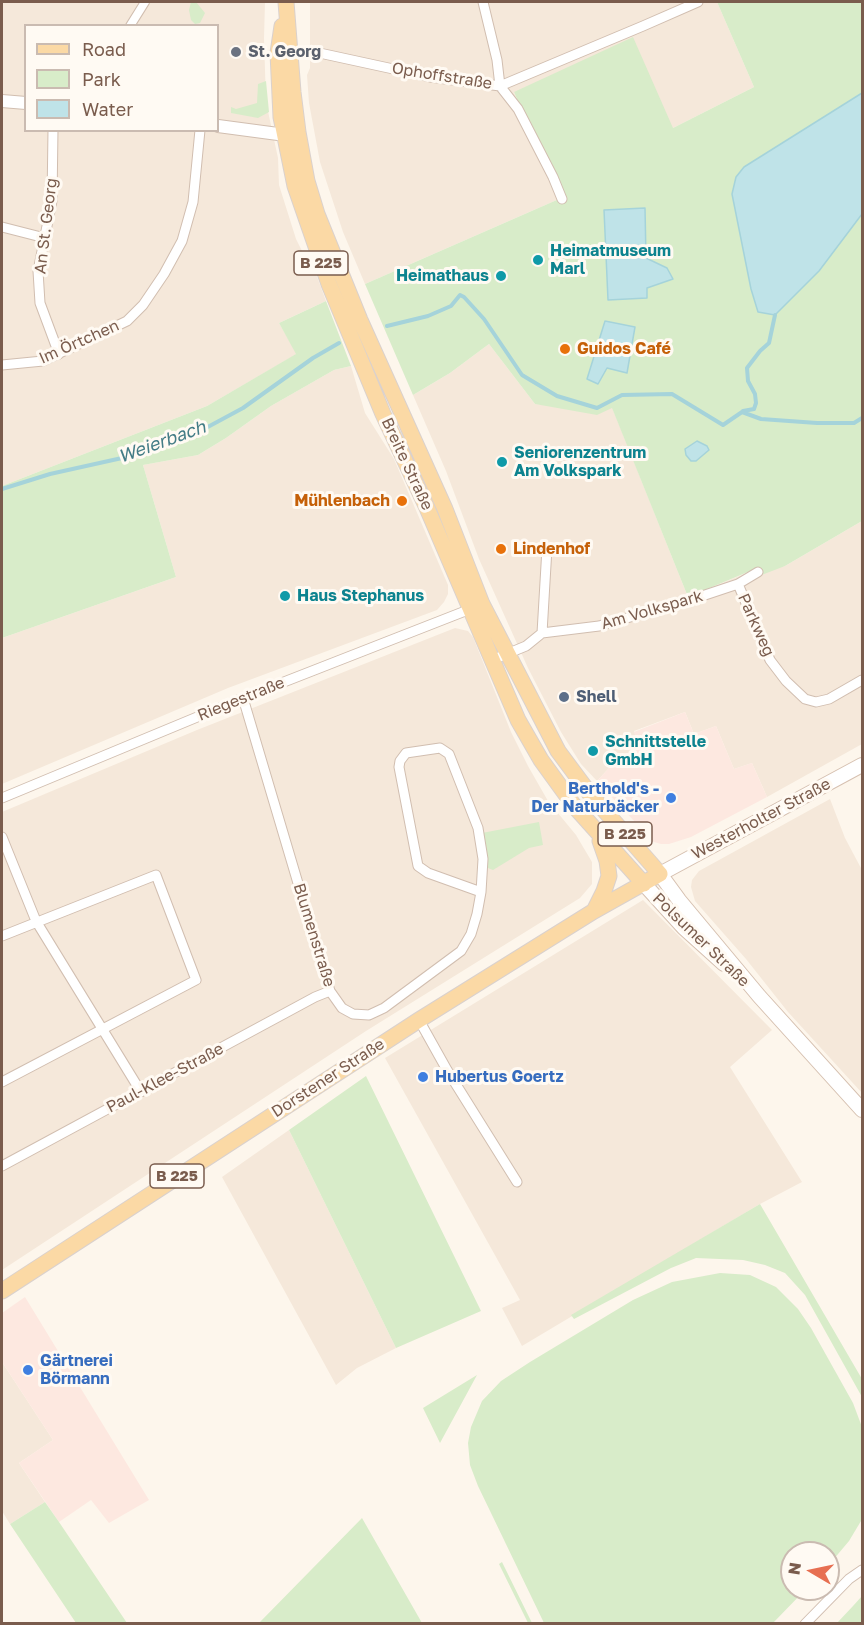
<!DOCTYPE html>
<meta charset="utf-8">
<style>
body{margin:0}
#map{position:relative;width:864px;height:1625px;overflow:hidden;background:#fdf6ec;font-family:"Golos Text",sans-serif}
canvas{display:block}
.frame{position:absolute;inset:0;border:3px solid #7a5c4d;pointer-events:none}
.legend{position:absolute;left:24px;top:24px;width:195px;height:108px;box-sizing:border-box;background:#fffaf3;border:2px solid #cabbb1;margin:0;padding:8px 10px;list-style:none;font-size:18px;color:#7a5c4d}
.legend li{display:flex;align-items:center;gap:12px;height:30px}
.legend b{width:30px;border:2px solid #cabbb1}
.north{position:absolute;left:780px;top:1541px;width:60px;height:60px;box-sizing:border-box;background:#fffaf3;border:2px solid #cabbb1;border-radius:50%;rotate:279deg;font-size:16px;font-weight:700;line-height:24px;text-align:center;color:#7a5c4d}
.north::after{content:'';display:block;margin:auto;width:21px;height:27px;background:#e76f51;clip-path:polygon(50% 0,100% 100%,50% 72%,0 100%)}
</style>
<div id="map">
<canvas width="864" height="1625"></canvas>
<div class="frame"></div>
<ul class="legend">
<li><b style="height:8px;background:#fbd9a5"></b>Road</li>
<li><b style="height:16px;background:#d8ecc9"></b>Park</li>
<li><b style="height:16px;background:#bfe3e8"></b>Water</li>
</ul>
<div class="north">N</div>
</div>
<script>
const c = document.querySelector('canvas').getContext('2d');
c.lineJoin = 'round';
function fillPath(path, color) { c.fillStyle = color; c.fill(path, 'evenodd'); }
const shape = rows => new Path2D(rows.map(r => 'M' + r).join(''));
function strokePath(path, color, width, dash) { c.strokeStyle = color; c.lineWidth = width; c.lineCap = dash ? 'butt' : 'round'; c.setLineDash(dash || []); c.stroke(path); }
function drawText(font, color, halo, rows, align = 'center') {
  c.font = font + ' "Golos Text",sans-serif'; c.lineWidth = 6; c.setLineDash([]); c.textBaseline = 'middle'; c.strokeStyle = halo; c.fillStyle = color; for (const [text, x, y, turn = 0] of rows) {
    c.save(); c.translate(x, y); c.rotate((+turn || 0) * Math.PI / 180); c.textAlign = isNaN(turn) ? turn : align; if (halo) c.strokeText(text, 0, 0); c.fillText(text, 0, 0); c.restore();
  }
}
const residential = shape([
 [2,2,265,2,264,38,266,102,278,158,279,185,296,239,310,267,316,274,326,301,279,323,297,354,207,406,2,486],
 [26,26,218,26,218,130,26,130],
 [310,2,717,2,754,87,673,128,514,92,559,199,365,284,343,232,320,162,309,103,307,75,310,68],
 [489,344,535,404,612,407,688,597,756,569,785,566,862,521,862,744,767,797,752,763,734,769,716,726,694,734,685,712,634,731,640,747,609,763,610,767,597,781,581,764,561,732,528,668,479,559,446,471,413,395,450,373],
 [351,366,365,413,394,459,448,585,448,594,444,602,437,610,228,688,2,784,2,638,176,577,143,465,198,455,226,438,271,406,334,370],
 [455,628,468,631,473,637,511,732,528,766,548,801,576,835,592,862,592,884,580,898,366,1031,2,1270,2,812,197,730],
 [830,799,845,838,862,870,862,1093,788,1012,746,959,695,901,691,887,692,880,699,871],
 [643,900,772,1030,730,1067,802,1182,760,1204,522,1346,502,1308,520,1300,385,1058],
 [289,1130,396,1348,357,1368,336,1385,222,1177],
 [2,1362,53,1440,19,1463,45,1502,10,1524,2,1511]
]);
const commercial = shape([
 [685,712,694,734,716,726,734,769,752,763,767,797,691,837,669,844,661,844,654,842,647,835,597,781,610,767,609,763,639,747,634,732],
 [25,1297,149,1500,109,1523,91,1500,59,1522,19,1463,53,1440,2,1362,2,1313]
]);
const green = shape([
 [191,2,196,2,205,13,200,23,195,24,191,20,189,10],
 [717,2,862,2,862,521,785,566,759,576,755,569,688,597,612,408,597,415,535,404,489,344,450,373,413,395,365,284,559,199,514,92,633,37,673,128,754,87],
 [266,81,269,112,258,118,231,113,231,107,236,109,257,103,258,84],
 [326,301,351,366,334,370,271,406,226,438,198,455,143,465,176,577,2,638,2,486,207,406,296,354,279,323],
 [539,822,543,845,529,848,493,870,488,868,482,833],
 [366,1076,481,1311,396,1348,289,1130],
 [760,1204,862,1379,862,1397,805,1295,785,1273,765,1265,743,1260,696,1258,671,1268,574,1319,571,1315],
 [720,1273,750,1275,776,1287,798,1309,811,1328,853,1403,862,1427,861,1521,849,1541,828,1566,828,1553,792,1553,792,1589,806,1589,773,1623,544,1623,478,1486,470,1465,468,1443,471,1427,482,1401,501,1381,530,1362,633,1300,672,1282],
 [477,1375,440,1443,423,1408],
 [45,1502,59,1522,127,1623,76,1623,10,1524],
 [362,1518,422,1623,259,1623],
 [502,1562,532,1623,528,1623,499,1564],
 [862,1596,862,1623,837,1623,853,1606]
]);
const water = shape([
 [862,93,862,214,819,271,775,315,758,312,751,289,732,194,736,177,744,167,862,93],
 [645,208,646,258,667,268,673,279,647,288,647,298,608,300,604,210,645,208],
 [605,321,635,327,627,373,607,368,598,384,587,379,605,321],
 [697,441,707,446,709,450,696,461,691,461,686,455,685,449,697,441]
]);
const stream = shape([
 [387,326,428,316,451,306,460,295,464,297,484,319,522,375,557,396,597,408,622,395,672,394,723,425,742,412,761,419,817,423,854,423,862,418],
 [743,411,754,409,756,403,755,394,748,381,747,368,760,351,769,343,775,315],
 [2,489,50,474,131,456,163,446,204,429,243,408,313,358,339,343]
]);
const pedestrian = shape([
 [130,26,145,2]
]);
const minor = shape([
 [483,2,497,60,500,86,518,109,553,177,562,199],
 [286,53,315,52,430,77,500,86,643,26,698,2],
 [53,130,52,201,38,271,40,303,59,354],
 [2,227,45,238],
 [2,365,43,361,127,321,143,305,164,274,182,241,193,202,200,130],
 [738,584,770,660,786,681,805,699,816,702,829,699,862,680],
 [542,633,547,548],
 [492,660,526,646,542,633,599,626,693,599,738,584,758,572],
 [243,698,330,991,342,1008,353,1014,369,1015,384,1008,461,951,471,934,477,914,481,892,483,859,478,828,449,754,440,748,406,753,400,761,399,767,418,866,428,873,481,892],
 [2,798,243,698,473,608],
 [2,837,36,921,141,1092],
 [2,936,156,875,196,980,2,1082],
 [419,1020,447,1070,517,1182],
 [2,1166,315,997,330,991],
 [805,1624,849,1579,862,1570]
]);
const tertiary = shape([
 [2,101,26,103],
 [218,126,278,134,291,133]
]);
const secondary = shape([
 [862,765,660,874,679,900,759,996,862,1110],
 [644,884,684,928,724,964]
]);
const primary = shape([
 [282,26,278,53,281,117,295,186,329,284,383,414,427,508,518,720,541,760,575,807,644,884],
 [594,911,604,891,609,876,607,861,600,841],
 [2,1291,419,1020,594,911,660,874,590,794,558,751,482,604,445,509,360,320,317,214,307,181,298,132,293,92,286,2]
]);
const markers = [
 [236,52,6,"#6b7280"],
 [538,260,6,"#0f9aa8"],
 [501,276,6,"#0f9aa8"],
 [565,349,6,"#e8710a"],
 [502,462,6,"#0f9aa8"],
 [402,501,6,"#e8710a"],
 [501,549,6,"#e8710a"],
 [285,596,6,"#0f9aa8"],
 [564,697,6,"#5c6f8a"],
 [593,751,6,"#0f9aa8"],
 [671,798,6,"#3f7fe0"],
 [423,1077,6,"#3f7fe0"],
 [28,1370,6,"#3f7fe0"]
];
const shields = [
 [321,263,54],
 [625,834,54],
 [177,1176,54]
];
const shieldNames = [
 ["B 225",321,263],
 ["B 225",625,834],
 ["B 225",177,1176]
];
const worshipNames = [
 ["St. Georg",248,52]
];
const streetNames = [
 ["Ophoffstraße",442,76,9],
 ["An St. Georg",46,226,-83],
 ["Im Örtchen",79,342,-24],
 ["Breite Straße",407,464,65],
 ["Am Volkspark",652,610,-16],
 ["Parkweg",756,625,66],
 ["Riegestraße",241,699,-22],
 ["Westerholter Straße",761,819,-28],
 ["Blumenstraße",314,935,73],
 ["Polsumer Straße",701,940,44],
 ["Paul-Klee-Straße",165,1078,-28],
 ["Dorstener Straße",328,1078,-33]
];
const cultureNames = [
 ["Heimatmuseum",550,251],
 ["Marl",550,269],
 ["Heimathaus",489,276,"right"],
 ["Seniorenzentrum",514,453],
 ["Am Volkspark",514,471],
 ["Haus Stephanus",297,596],
 ["Schnittstelle",605,742],
 ["GmbH",605,760]
];
const foodNames = [
 ["Guidos Café",577,349],
 ["Mühlenbach",390,501,"right"],
 ["Lindenhof",513,549]
];
const serviceNames = [
 ["Shell",576,697]
];
const shopNames = [
 ["Berthold's -",659,789,"right"],
 ["Der Naturbäcker",659,807,"right"],
 ["Hubertus Goertz",435,1077],
 ["Gärtnerei",40,1361],
 ["Börmann",40,1379]
];
const waterNames = [
 ["Weierbach",162,442,-20]
];
fillPath(residential, '#f5e8da');
fillPath(commercial, '#fde8e0');
fillPath(green, '#d8ecc9');
fillPath(water, '#bfe3e8');
strokePath(water, '#a5d3da', 1.5);
strokePath(stream, '#a5d3da', 4);
strokePath(pedestrian, '#d1beb0', 10);
strokePath(minor, '#d1beb0', 11);
strokePath(tertiary, '#d1beb0', 14);
strokePath(secondary, '#d6c0b0', 16);
strokePath(primary, '#dad1cd', 17);
strokePath(pedestrian, '#fff', 8);
strokePath(minor, '#fff', 9);
strokePath(tertiary, '#fff', 12);
strokePath(secondary, '#fff', 14);
strokePath(primary, '#fbd9a5', 15);
for (const [x, y, r, color] of markers) { const dot = new Path2D(); dot.arc(x, y, r, 0, 2 * Math.PI); c.fillStyle = color; c.fill(dot); strokePath(dot, '#fffaf3', 2); }
for (const [x, y, w] of shields) { const box = new Path2D(); box.roundRect(x - w / 2, y - 12, w, 24, 4.5); c.fillStyle = '#fffaf3'; c.fill(box); strokePath(box, '#7a5c4d', 1.5); }
drawText('bold 15px', '#7a5c4d', null, shieldNames);
drawText('bold 16px', '#5b616d', '#fffaf3', worshipNames, 'left');
drawText('16px', '#7a5c4d', '#fffaf3', streetNames);
drawText('bold 16px', '#0d838f', '#fffaf3', cultureNames, 'left');
drawText('bold 16px', '#c56008', '#fffaf3', foodNames, 'left');
drawText('bold 16px', '#4e5e75', '#fffaf3', serviceNames, 'left');
drawText('bold 16px', '#366cbe', '#fffaf3', shopNames, 'left');
drawText('italic 18px', '#437c86', '#fffaf3', waterNames);
</script>
